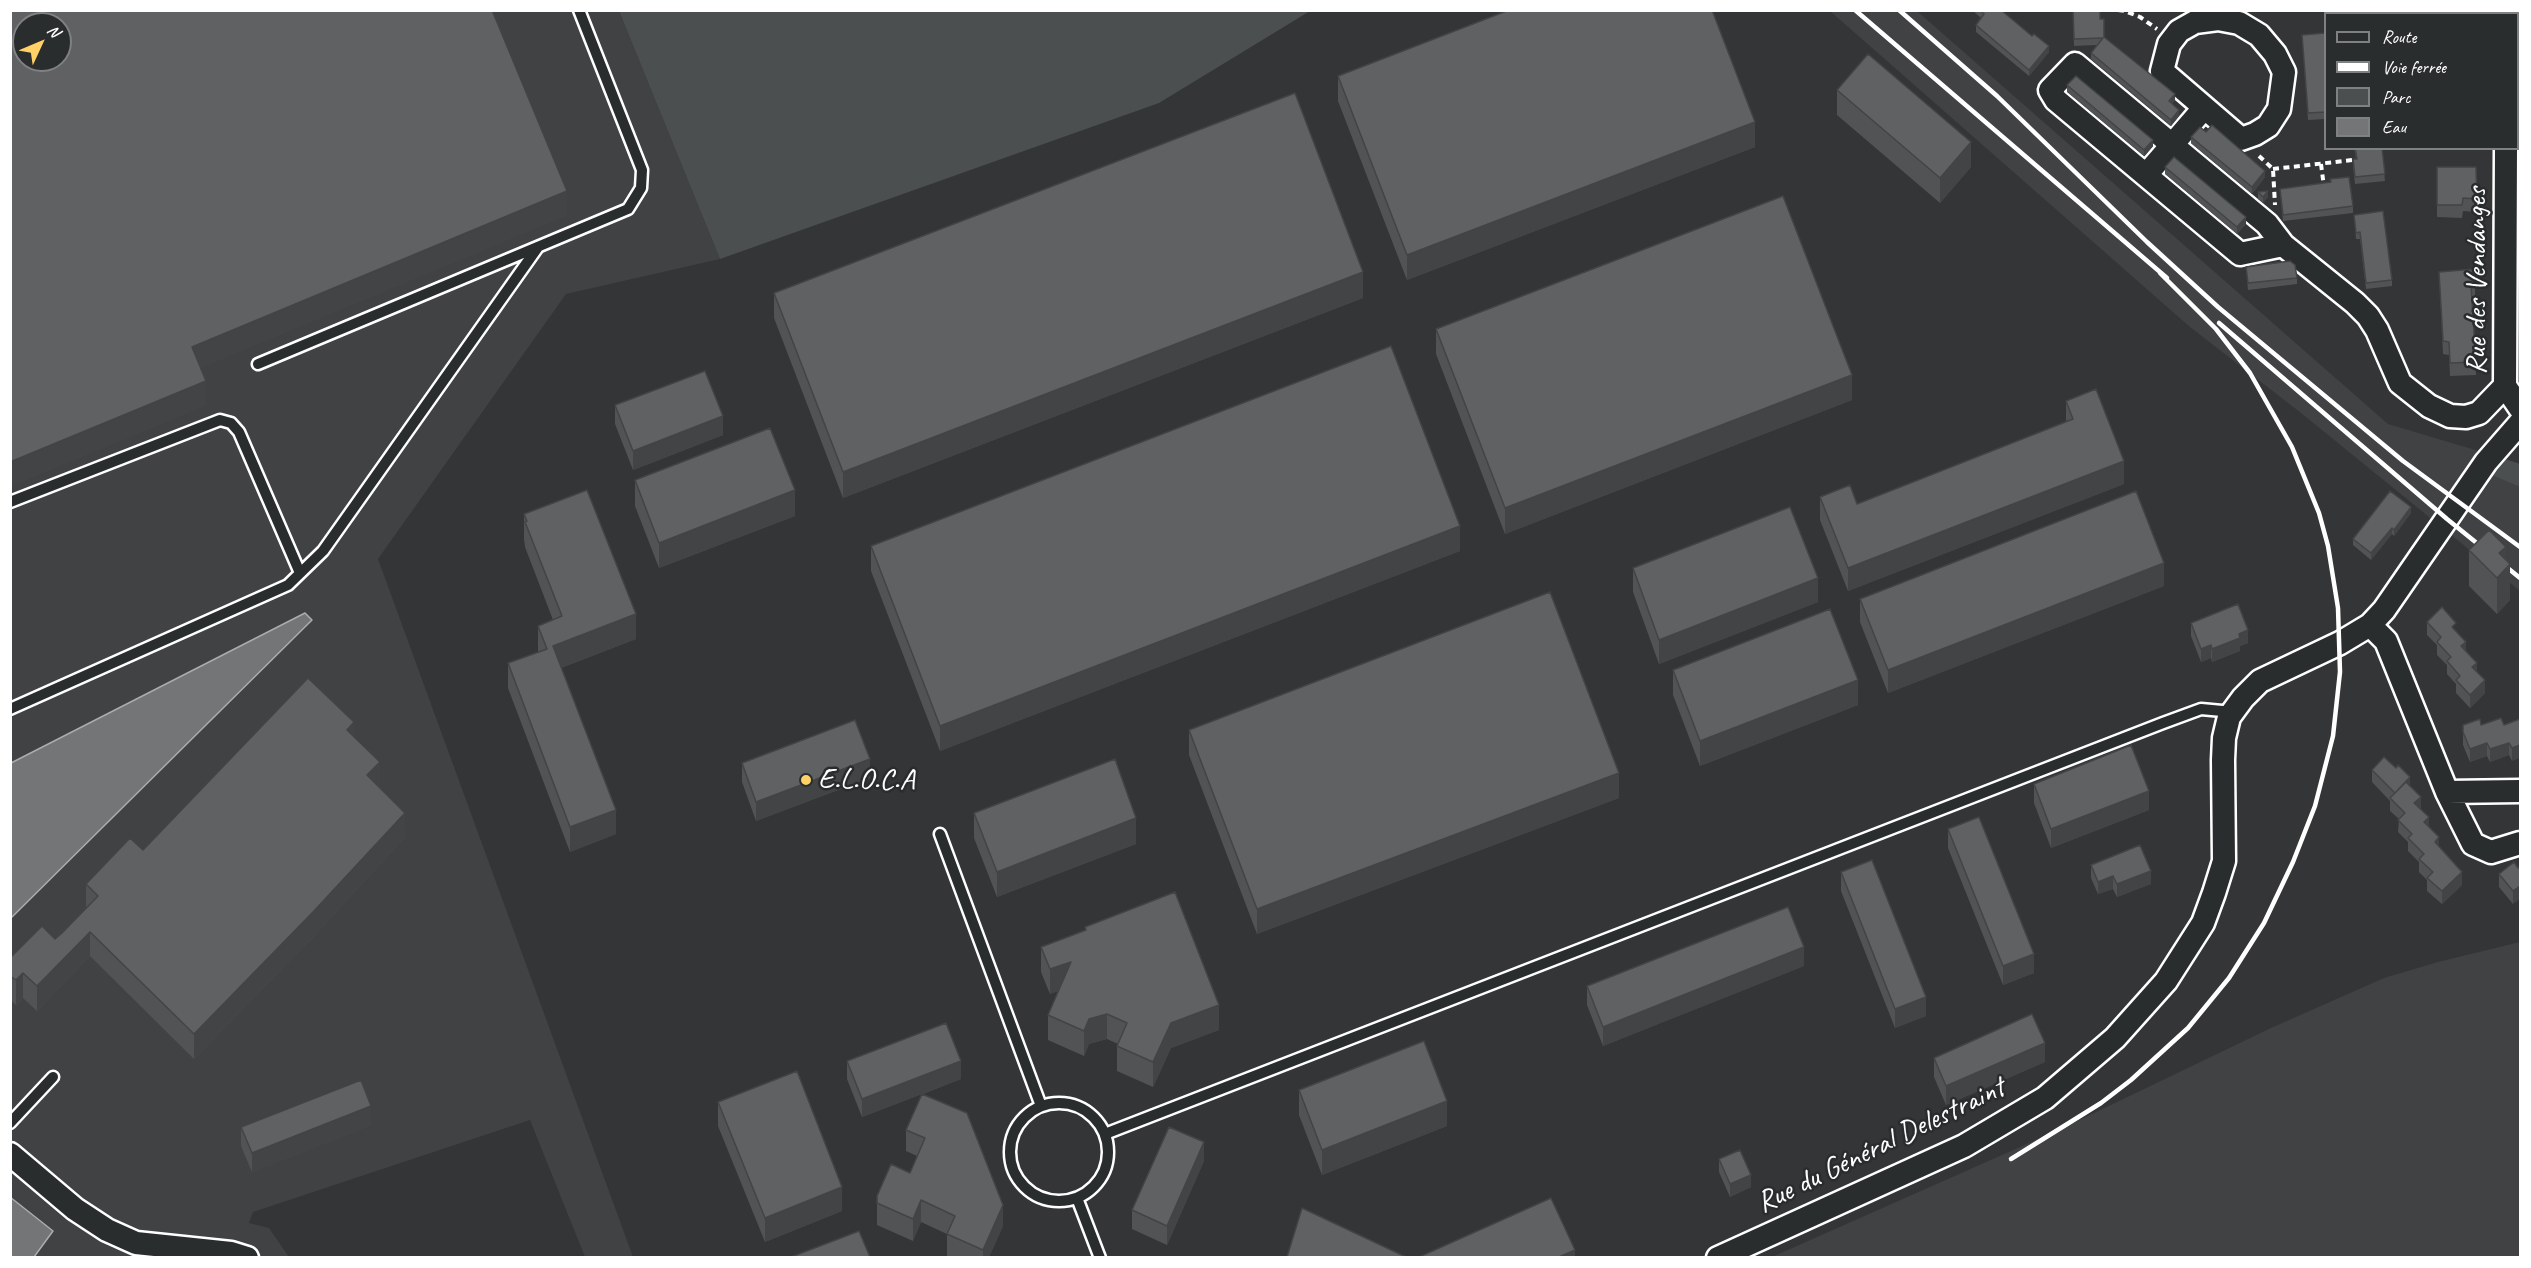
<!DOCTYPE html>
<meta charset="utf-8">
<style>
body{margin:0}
#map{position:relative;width:2531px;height:1268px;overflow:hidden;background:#333536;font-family:Caveat,sans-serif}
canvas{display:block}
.frame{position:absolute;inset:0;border:12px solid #fff;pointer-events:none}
.legend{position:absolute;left:2324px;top:12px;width:195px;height:138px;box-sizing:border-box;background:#2a2d2e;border:2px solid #7f8182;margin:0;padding:8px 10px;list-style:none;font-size:18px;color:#fff}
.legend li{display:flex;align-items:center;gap:12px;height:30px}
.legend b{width:30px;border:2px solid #7f8182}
.north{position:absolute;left:12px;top:12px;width:60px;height:60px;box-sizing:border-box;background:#2a2d2e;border:2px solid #7f8182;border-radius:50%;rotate:46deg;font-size:16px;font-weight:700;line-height:24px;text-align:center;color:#fff}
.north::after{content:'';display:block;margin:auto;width:21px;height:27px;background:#ffd166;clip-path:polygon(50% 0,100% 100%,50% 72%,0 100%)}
</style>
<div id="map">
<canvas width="2531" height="1268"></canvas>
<div class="frame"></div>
<ul class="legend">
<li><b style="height:8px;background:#2a2d2e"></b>Route</li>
<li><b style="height:8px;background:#fff"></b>Voie ferrée</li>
<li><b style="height:16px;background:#4c4f50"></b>Parc</li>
<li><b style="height:16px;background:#737576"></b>Eau</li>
</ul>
<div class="north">N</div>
</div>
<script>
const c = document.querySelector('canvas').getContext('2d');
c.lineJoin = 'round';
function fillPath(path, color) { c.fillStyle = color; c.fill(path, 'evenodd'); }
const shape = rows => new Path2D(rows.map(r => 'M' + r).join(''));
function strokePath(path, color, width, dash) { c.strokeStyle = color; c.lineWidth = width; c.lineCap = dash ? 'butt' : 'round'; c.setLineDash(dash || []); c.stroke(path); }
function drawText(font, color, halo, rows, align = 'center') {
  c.font = font + ' Caveat,sans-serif'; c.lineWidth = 5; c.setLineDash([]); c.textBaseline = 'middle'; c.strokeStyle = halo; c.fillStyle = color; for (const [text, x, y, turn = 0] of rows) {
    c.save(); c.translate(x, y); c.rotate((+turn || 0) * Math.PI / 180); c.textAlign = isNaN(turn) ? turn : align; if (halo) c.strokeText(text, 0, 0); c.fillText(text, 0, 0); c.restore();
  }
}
const built = shape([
 [10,11,619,11,720,259,566,294,378,559,633,1257,585,1257,530,1120,253,1212,249,1223,269,1228,289,1257,11,1257],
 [24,24,60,24,60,60,24,60],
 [1830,11,1917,11,2388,424,2499,457,2489,474,2520,487,2520,591,2301,413,2190,327],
 [2520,942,2520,1257,1772,1257,2065,1127,2271,1028,2384,978,2438,962]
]);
const green = shape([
 [619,11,1310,11,1159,103,720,259],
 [2499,457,2520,464,2520,487,2489,474]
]);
const water = shape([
 [305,613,312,620,11,918,11,763,305,613],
 [10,1197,53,1231,34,1257,11,1257,10,1197]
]);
const path = shape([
 [2118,10,2125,11,2140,17,2157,29],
 [2259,156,2273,169,2275,205],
 [2321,164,2324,187],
 [2273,169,2353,160]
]);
const service = shape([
 [258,364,628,209,641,188,642,170,579,10],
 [10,502,220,420,231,423,239,432,300,573],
 [10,709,288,585,323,551,538,247],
 [940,834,1041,1106],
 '1010 1152a49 49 0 1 1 98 0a49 49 0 1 1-98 0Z',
 [10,1123,53,1077],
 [1105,1134,2163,723,2201,709,2233,712],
 [1077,1198,1100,1258]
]);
const minor = shape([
 [2467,10,2468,14],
 [2218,19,2239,23,2259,35,2275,54,2284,72,2279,109,2268,126,2255,134,2241,139,2162,71,2169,44,2179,31,2195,22,2218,19],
 [2506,148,2505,386,2520,408],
 [2146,175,2204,108],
 [2283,245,2240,254,2056,100,2050,90,2075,64,2267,224,2283,245,2355,303,2368,316,2377,330,2400,383,2429,406,2450,416,2466,417,2479,413,2505,386],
 [2370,625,2386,641,2447,792,2473,844,2491,852,2520,843],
 [2447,792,2520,791],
 [10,1154,75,1209,107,1230,136,1243,231,1253,247,1258],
 [1718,1258,1964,1146,2045,1098,2115,1038,2166,981,2203,923,2214,893,2224,861,2223,760,2224,738,2229,717,2243,698,2260,681,2340,643,2370,625,2384,610,2486,462,2520,423]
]);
const rail = shape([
 [1855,10,2167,278],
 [1899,10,1997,96,2147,242,2218,307,2403,461,2520,547],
 [2219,323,2447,519,2520,578],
 [2011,1159,2101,1103,2131,1080,2188,1028,2229,978,2264,923,2293,862,2315,806,2333,736,2340,672,2338,608,2328,546,2319,513,2292,447,2250,373,2216,329,2160,273]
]);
const wall = shape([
 [1972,10,2001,10,2049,52,2029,76,1976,32,1976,25,1981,18],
 [2073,10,2100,19,2104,37,2175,100,2172,104,2179,116,2171,126,2091,59,2091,53,2097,45,2074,46],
 [2510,10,2520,10,2520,62,2517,62,2517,14,2510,14],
 [2325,33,2325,119,2308,120,2302,35],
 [1338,76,1755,147,1407,280,1338,101],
 [2067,85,2153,146,2144,156,2067,92],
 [1837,90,1971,167,1940,203,1837,115],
 [2206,132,2265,177,2252,194,2191,143,2191,137],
 [2354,148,2382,148,2385,181,2355,184,2353,166,2353,159,2356,159],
 [2165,167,2246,224,2237,234,2165,174],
 [2437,167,2476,167,2477,212,2463,211,2462,218,2437,217],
 [2280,189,2353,206,2353,213,2283,221],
 [2258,192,2268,197,2263,203,2258,199],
 [2354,215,2392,280,2392,286,2366,289,2360,239,2356,239],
 [2246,267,2297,278,2297,284,2248,290],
 [2439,272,2475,285,2475,298,2472,298,2476,375,2450,376,2449,355,2443,354],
 [774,293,1363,298,843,498,774,318],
 [1436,329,1852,400,1505,534,1436,354],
 [2066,401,2124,484,1848,591,1820,520,1820,497,1857,504,2066,422],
 [615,405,723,435,633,470,615,424],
 [635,480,795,516,659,568,635,506],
 [2411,513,2394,536,2392,534,2371,560,2353,545,2353,539],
 [524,514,636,639,561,668,616,834,570,852,508,688,508,663,538,652,538,626,553,620,525,547,524,539],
 [871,546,1460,551,940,751,871,571],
 [2469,550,2506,559,2510,600,2497,614,2469,586],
 [1633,568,1818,602,1659,664,1633,592],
 [2164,586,1888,693,1860,622,1860,599],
 [2427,622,2456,631,2477,671,2485,693,2470,708,2456,693,2456,684,2447,674,2447,665,2437,655,2437,645,2427,635],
 [2191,623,2248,643,2240,646,2240,651,2212,662,2211,658,2201,662,2191,636],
 [1673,670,1858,705,1700,766,1673,695],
 [2520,719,2512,761,2509,755,2490,762,2487,756,2470,762,2463,745,2463,725,2504,725],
 [1189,730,1619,798,1257,934,1189,755],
 [354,737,405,837,313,937,194,1059,90,956,37,1011,23,998,16,1005,10,1000,10,958,55,939,62,933,86,908,86,884,143,850],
 [742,763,870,778,756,821,742,782],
 [2372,770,2410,786,2439,847,2462,885,2442,904,2427,891,2427,880,2419,872,2419,862,2408,851,2408,842,2398,832,2399,819,2390,811,2390,801,2372,782],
 [2034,784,2149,810,2051,848,2034,803],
 [974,813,1136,844,997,897,974,838],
 [1948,829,2034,973,2003,985,1948,848],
 [2091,865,2151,884,2117,897,2113,889,2098,894,2091,878],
 [2518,868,2513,904,2499,887,2499,874],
 [1841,872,1926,1016,1895,1028,1841,891],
 [1085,927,1219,1030,1171,1048,1153,1087,1117,1071,1117,1046,1118,1044,1107,1039,1089,1044,1084,1056,1048,1040,1048,1015,1058,991,1050,994,1041,972,1041,947,1085,930],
 [1804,966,1603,1046,1587,1005,1587,986],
 [1934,1058,2045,1062,1946,1105,1934,1077],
 [847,1061,961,1079,923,1094,1003,1226,989,1257,951,1257,947,1256,947,1234,921,1222,913,1241,877,1225,877,1196,910,1173,917,1156,906,1151,906,1130,922,1094,862,1117,847,1079],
 [1299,1090,1447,1126,1322,1175,1299,1115],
 [718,1102,842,1211,765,1242,718,1126],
 [371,1125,252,1172,241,1146,241,1127],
 [1719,1159,1751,1187,1730,1197,1719,1172],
 [1204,1161,1167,1245,1132,1229,1132,1210]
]);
const shadedWall = shape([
 [2049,46,2049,52,2029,76,2029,70],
 [2175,94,2175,100,2169,108,2169,101],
 [2179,110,2179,116,2171,126,2171,120],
 [1755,122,1755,147,1407,280,1407,255],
 [2153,140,2153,146,2144,156,2144,150],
 [1971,142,1971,167,1940,203,1940,178],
 [2265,171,2265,177,2252,194,2252,187],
 [567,191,567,216,192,372,192,347],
 [2268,191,2268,197,2263,203,2263,197],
 [2246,217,2246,224,2237,234,2237,227],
 [1363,272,1363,298,843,498,843,472],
 [1852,375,1852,400,1505,534,1505,508],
 [206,381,206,406,10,487,10,462],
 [723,416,723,435,633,470,633,451],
 [2124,461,2124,484,1848,591,1848,568],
 [795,490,795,516,659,568,659,543],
 [2411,507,2411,513,2394,536,2394,530],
 [1460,526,1460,551,940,751,940,726],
 [2392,528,2392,534,2371,560,2371,553],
 [2506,547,2506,569,2510,564,2510,600,2497,614,2497,578,2499,553],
 [2164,563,2164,586,1888,693,1888,670],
 [1818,578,1818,602,1659,664,1659,640],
 [636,614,636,639,553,671,553,646],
 [2248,630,2248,643,2240,646,2240,651,2212,662,2212,649,2239,634],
 [2466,642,2466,655,2461,646],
 [2211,645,2211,658,2201,662,2201,649],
 [2477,663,2477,675,2472,667],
 [1858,680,1858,705,1700,766,1700,741],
 [2485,680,2485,693,2470,708,2470,695],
 [354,722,354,747,347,730],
 [2487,743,2487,756,2470,762,2470,749],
 [2509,743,2509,755,2490,762,2490,749],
 [2520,745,2520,758,2512,761,2512,748],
 [870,759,870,778,756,821,756,802],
 [380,762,380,787,367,800,367,775],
 [1619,773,1619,798,1257,934,1257,909],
 [2410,777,2410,790,2395,793],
 [2149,791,2149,810,2051,848,2051,829],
 [2421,797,2421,810,2414,803],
 [616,810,616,834,570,852,570,827],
 [405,813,405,837,313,937,194,1059,194,1034],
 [2429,817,2429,830,2424,822],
 [1136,818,1136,844,997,897,997,872],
 [2439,837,2439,850,2435,842],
 [2151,871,2151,884,2117,897,2117,884],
 [2462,872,2462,885,2442,904,2442,891],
 [2113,876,2113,889,2098,894,2098,882],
 [2520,886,2520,899,2513,904,2513,891],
 [90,932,90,956,37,1011,37,986],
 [1804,947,1804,966,1603,1046,1603,1027],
 [2034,954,2034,973,2003,985,2003,966],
 [1071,962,1071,987,1050,994,1050,969],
 [23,973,23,998,16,1005,16,980],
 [1926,997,1926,1016,1895,1028,1895,1009],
 [1219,1005,1219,1030,1171,1048,1153,1087,1153,1062,1171,1023],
 [1107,1014,1107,1039,1089,1044,1084,1056,1084,1031,1089,1019],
 [2045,1043,2045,1062,1946,1105,1946,1086],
 [961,1061,961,1079,862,1117,862,1099],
 [1447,1101,1447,1126,1322,1175,1322,1150],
 [371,1106,371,1125,252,1172,252,1153],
 [1204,1142,1204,1161,1167,1245,1167,1226],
 [1751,1175,1751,1187,1730,1197,1730,1184],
 [842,1187,842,1211,765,1242,765,1218],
 [921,1200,921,1222,913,1241,913,1219],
 [1003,1205,1003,1226,989,1257,983,1257,983,1250],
 [1575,1250,1575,1257,1559,1257]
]);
const building = shape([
 [10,10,492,10,567,191,192,347,206,381,10,462,10,10],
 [24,24,60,24,60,60,24,60,24,24],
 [1509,10,1712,10,1755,122,1407,255,1338,76,1509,10],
 [1980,10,2001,10,2032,36,2034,34,2049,46,2029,70,1976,25,1984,14,1980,10],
 [2073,10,2100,10,2100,19,2104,19,2104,37,2175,94,2169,101,2179,110,2171,120,2091,53,2103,38,2074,39,2073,10],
 [2511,10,2520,10,2520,49,2517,49,2517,14,2512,14,2511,10],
 [2325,33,2325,112,2308,113,2302,35,2325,33],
 [1868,54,1971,142,1940,178,1837,90,1868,54],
 [2076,76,2153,140,2144,150,2067,85,2076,76],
 [1295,93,1363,272,843,472,774,293,1295,93],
 [2212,125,2265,171,2252,187,2191,137,2200,127,2206,132,2212,125],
 [2355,148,2382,148,2385,174,2355,177,2353,159,2357,159,2355,148],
 [2174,157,2246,217,2237,227,2165,167,2174,157],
 [2437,167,2476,167,2477,199,2463,198,2462,205,2437,205,2437,167],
 [2349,177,2353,206,2283,215,2280,189,2331,182,2330,179,2349,177],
 [2268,191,2263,197,2258,192,2268,191],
 [1783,196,1852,375,1505,508,1436,329,1783,196],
 [2383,211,2392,280,2366,283,2360,232,2356,233,2354,215,2383,211],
 [2290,261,2295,265,2297,278,2248,283,2246,267,2290,261],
 [2474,269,2475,285,2471,286,2476,362,2450,363,2449,342,2443,341,2439,272,2474,269],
 [1391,346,1460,526,940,726,871,546,1391,346],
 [705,371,723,416,633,451,615,405,705,371],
 [2096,389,2124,461,1848,568,1820,497,1850,485,1857,504,2073,419,2066,401,2096,389],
 [770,428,795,490,659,543,635,480,770,428],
 [587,490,636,614,553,646,616,810,570,827,508,663,547,649,538,626,562,616,525,522,527,521,524,514,587,490],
 [2136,491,2164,563,1888,670,1860,599,2136,491],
 [2390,491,2411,507,2394,530,2392,528,2371,553,2353,539,2390,491],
 [1790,507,1818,578,1659,640,1633,568,1790,507],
 [2489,530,2506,547,2499,553,2510,564,2497,578,2469,550,2489,530],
 [1550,592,1619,773,1257,909,1189,730,1550,592],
 [2238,604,2248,630,2239,634,2240,638,2212,649,2211,645,2201,649,2191,623,2238,604],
 [2442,607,2456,623,2452,627,2466,642,2461,646,2477,663,2472,667,2485,680,2470,695,2456,680,2460,676,2447,661,2451,657,2437,642,2441,637,2427,622,2442,607],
 [1830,609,1858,680,1700,741,1673,670,1830,609],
 [308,678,354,722,347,730,380,762,367,775,405,813,313,912,194,1034,90,932,37,986,23,973,16,980,10,976,10,958,42,926,55,939,62,933,98,896,86,884,130,838,143,850,308,678],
 [2501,718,2504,725,2520,719,2520,745,2512,748,2509,743,2490,749,2487,743,2470,749,2463,732,2463,725,2480,719,2481,725,2501,718],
 [855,720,870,759,756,802,742,763,855,720],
 [2131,745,2149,791,2051,829,2034,784,2131,745],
 [2384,757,2396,768,2398,765,2410,777,2395,793,2372,770,2384,757],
 [1115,759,1136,818,997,872,974,813,1115,759],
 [2406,782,2421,797,2414,803,2429,817,2424,822,2439,837,2435,842,2462,872,2442,891,2427,878,2433,872,2419,859,2424,854,2408,838,2412,834,2398,820,2405,813,2390,798,2406,782],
 [1979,817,2034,954,2003,966,1948,829,1979,817],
 [2140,845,2151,871,2117,884,2113,876,2098,882,2091,865,2140,845],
 [1872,860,1926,997,1895,1009,1841,872,1872,860],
 [2514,862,2518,868,2520,866,2520,886,2513,891,2499,874,2514,862],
 [1175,892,1219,1005,1171,1023,1153,1062,1117,1046,1127,1023,1107,1014,1089,1019,1084,1031,1048,1015,1071,962,1050,969,1041,947,1086,930,1085,927,1175,892],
 [1788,907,1804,947,1603,1027,1587,986,1788,907],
 [2032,1014,2045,1043,1946,1086,1934,1058,2032,1014],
 [946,1023,961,1061,862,1099,847,1061,946,1023],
 [1424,1041,1447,1101,1322,1150,1299,1090,1424,1041],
 [797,1071,842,1187,765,1218,718,1102,797,1071],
 [361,1080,371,1106,252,1153,241,1127,361,1080],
 [922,1094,967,1113,1003,1205,983,1250,947,1234,955,1216,921,1200,913,1219,877,1203,877,1196,891,1164,910,1173,925,1138,906,1130,922,1094],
 [1169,1127,1204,1142,1167,1226,1132,1210,1169,1127],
 [1740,1150,1751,1175,1730,1184,1719,1159,1740,1150],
 [1551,1198,1575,1250,1559,1257,1419,1257,1551,1198],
 [1302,1208,1406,1257,1287,1257,1302,1208],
 [859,1231,870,1257,791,1257,859,1231]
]);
const markers = [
 [806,780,6,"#ffd166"]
];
const streetNames = [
 ["Rue des Vendanges",2477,281,-90],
 ["Rue du Général Delestraint",1881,1146,-26]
];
const poiNames = [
 ["E.L.O.C.A",818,780]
];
fillPath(built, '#404243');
fillPath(green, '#4c4f50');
fillPath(water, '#737576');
strokePath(water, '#abacad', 1.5);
strokePath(service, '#fff', 15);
strokePath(minor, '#fff', 27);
strokePath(path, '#fff', 4, [6, 4.5]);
strokePath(service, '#2a2d2e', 10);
strokePath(minor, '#2a2d2e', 22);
strokePath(rail, '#fff', 4.5);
fillPath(wall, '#525354');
fillPath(shadedWall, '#424445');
fillPath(building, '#5f6162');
strokePath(building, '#424445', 1.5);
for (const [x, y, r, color] of markers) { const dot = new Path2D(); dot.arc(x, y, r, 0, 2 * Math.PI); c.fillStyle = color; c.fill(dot); strokePath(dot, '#2a2d2e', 2); }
drawText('30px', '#fff', '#2a2d2e', streetNames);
drawText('30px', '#fff', '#2a2d2e', poiNames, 'left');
</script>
